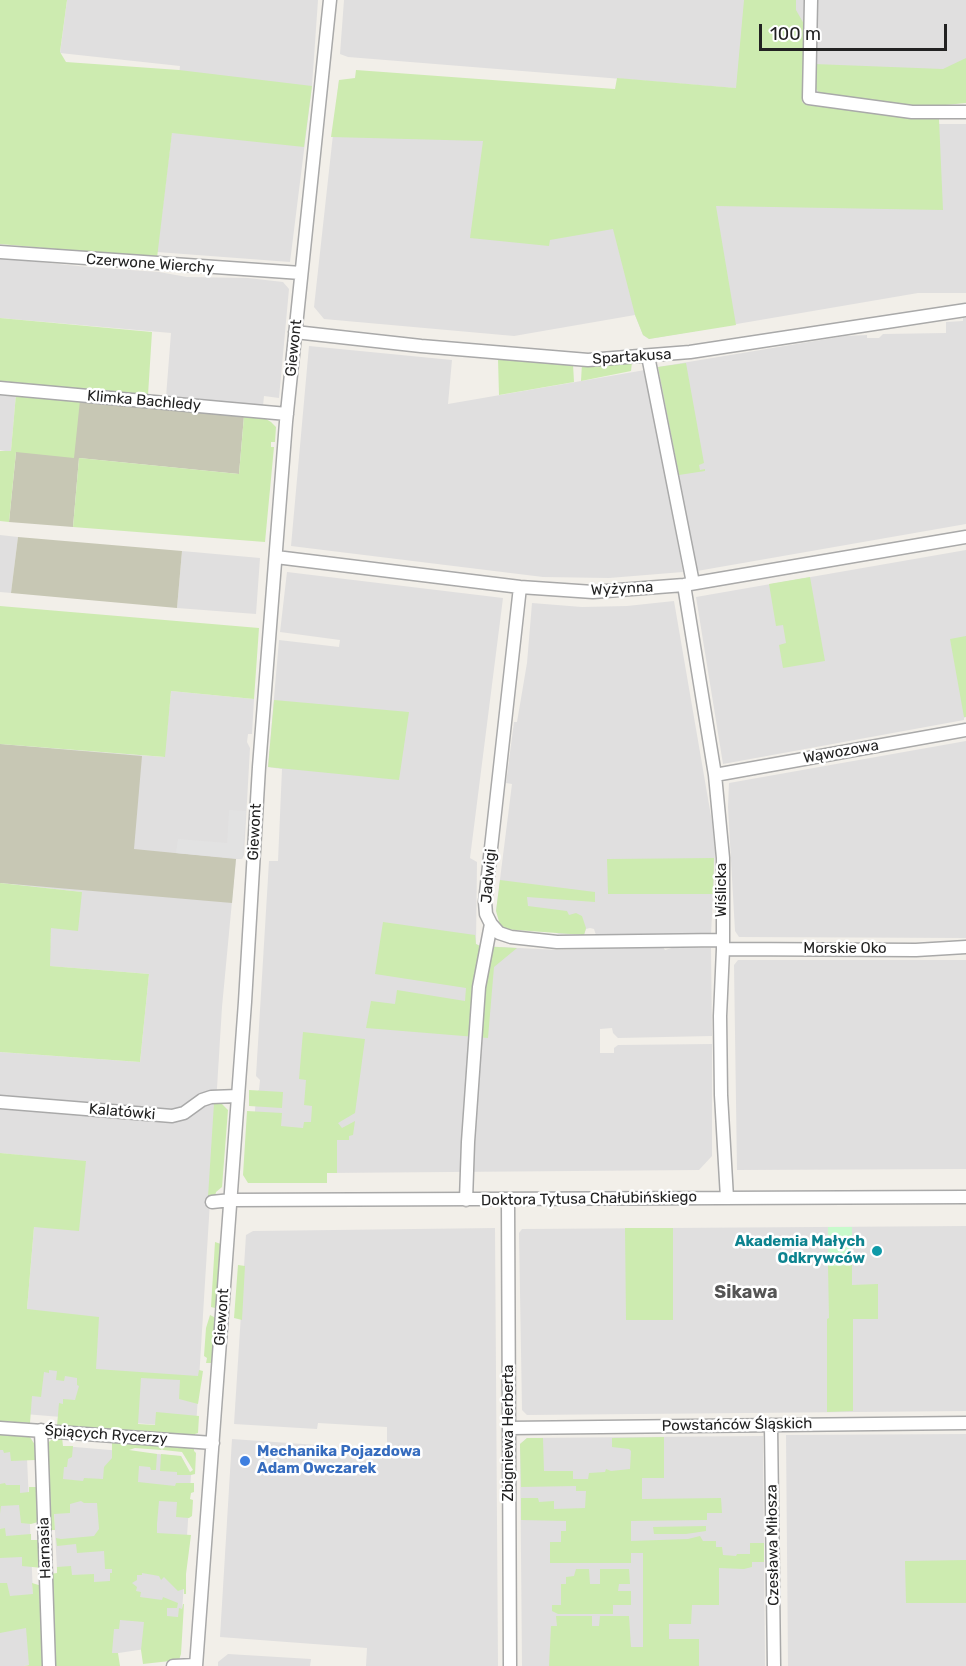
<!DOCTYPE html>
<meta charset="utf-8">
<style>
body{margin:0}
#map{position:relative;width:966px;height:1666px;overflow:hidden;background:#f2efe9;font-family:Rubik,sans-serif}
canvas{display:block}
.scale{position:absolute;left:759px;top:24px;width:188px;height:27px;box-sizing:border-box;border:3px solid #222;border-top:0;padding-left:8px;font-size:18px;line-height:21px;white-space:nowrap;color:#222;-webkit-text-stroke:4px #fff;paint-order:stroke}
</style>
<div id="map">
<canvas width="966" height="1666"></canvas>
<div class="scale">100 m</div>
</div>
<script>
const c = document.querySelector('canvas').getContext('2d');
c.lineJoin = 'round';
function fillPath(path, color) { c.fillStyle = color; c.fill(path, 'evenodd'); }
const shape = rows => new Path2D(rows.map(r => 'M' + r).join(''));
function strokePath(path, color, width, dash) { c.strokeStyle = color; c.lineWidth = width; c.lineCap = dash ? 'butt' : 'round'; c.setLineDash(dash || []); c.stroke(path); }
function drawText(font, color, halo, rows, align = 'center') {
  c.font = font + ' Rubik,sans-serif'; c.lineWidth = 5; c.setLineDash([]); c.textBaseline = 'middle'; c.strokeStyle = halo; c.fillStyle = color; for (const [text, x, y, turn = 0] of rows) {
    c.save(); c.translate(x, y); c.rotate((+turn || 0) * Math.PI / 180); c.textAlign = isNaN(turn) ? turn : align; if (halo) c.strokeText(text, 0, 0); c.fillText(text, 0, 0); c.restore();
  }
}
const residential = shape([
 [67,0,318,0,312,86,290,262,157,252,180,66,60,53],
 [344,0,966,0,966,96,821,95,348,57,340,54],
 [339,80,940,124,966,124,966,293,918,293,649,339,643,335,635,315,514,336,324,319,314,307],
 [0,258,88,267,159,272,187,277,248,278,283,282,289,289,279,398,264,396,263,406,166,397,171,333,0,318],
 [963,318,966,318,966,524,697,571,658,367,845,336,867,335,867,338,879,338,883,334,946,333,946,322,963,321],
 [309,346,452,360,448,404,645,370,683,572,609,578,543,577,291,546],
 [0,393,16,394,11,452,0,450],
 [0,535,18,537,11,593,0,592],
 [966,550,966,717,964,718,964,720,723,764,696,597],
 [182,551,260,558,256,614,177,608],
 [287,572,503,598,470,858,477,862,476,944,480,946,558,950,663,947,665,950,675,947,711,948,712,1036,618,1038,613,1033,612,1028,600,1029,600,1053,614,1053,614,1048,618,1045,712,1044,712,1156,699,1170,326,1173,252,1168,256,1092,259,1090,260,1080,256,1076,269,861,278,861,282,769,268,767,279,640,339,647,340,640,280,632],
 [674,601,712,822,715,852,711,935,596,935,594,929,590,928,586,929,584,935,559,934,496,911,512,784,506,783,514,722,517,722,527,663,532,603,582,607,627,606],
 [171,691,254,699,252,734,248,734,247,742,250,748,244,855,242,859,236,859,222,1007,196,1428,0,1412,27,1309,34,1227,86,1162,0,1153,0,1052,140,1062,149,974,49,966,51,928,82,892,0,883,0,744,164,757],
 [966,741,966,938,739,937,735,931,728,807,729,783],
 [738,960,966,960,966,1169,737,1170,734,965],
 [966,1226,966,1411,527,1415,522,1410,519,1233,522,1229],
 [495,1228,498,1666,366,1666,367,1648,220,1637,232,1439,317,1445,318,1449,387,1454,387,1427,318,1423,317,1429,234,1424,246,1235,253,1231],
 [966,1434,966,1666,788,1666,786,1435],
 [763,1436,765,1666,522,1666,520,1444,527,1438],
 [0,1442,27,1458,33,1594,29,1665,24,1666,0,1666],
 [63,1446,181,1456,191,1475,181,1628,165,1646,112,1654,59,1607,53,1494],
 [228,1654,311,1659,310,1666,218,1666,218,1662]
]);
const construction = shape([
 [80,400,244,416,239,474,79,458,73,527,9,522,16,452],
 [18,537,182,551,177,608,11,593],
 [0,744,142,756,134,849,236,859,232,903,0,883]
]);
const grass = shape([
 [0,0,67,0,60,52,66,62,179,70,312,86,304,147,172,133,157,258,0,244],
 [744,0,796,0,796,10,804,24,802,102,807,105,939,119,943,210,716,206,736,325,649,339,643,335,635,315,613,229,550,240,549,246,470,238,483,141,331,137,339,80,355,78,356,70,615,89,617,78,736,88],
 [966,58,966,103,925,107,908,106,821,95,814,86,814,64,943,69],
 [0,318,152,332,148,395,0,381],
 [498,359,573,364,574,382,499,395],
 [632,362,631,371,581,381,582,363],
 [686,363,704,463,699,465,700,470,705,469,705,471,679,475,658,367],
 [16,394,80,400,74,458,16,452,9,522,0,521,0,451,11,451],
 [244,416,266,419,271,422,276,427,275,442,271,442,271,447,274,447,265,542,73,527,79,458,239,474],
 [810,577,825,661,783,668,779,645,786,643,783,625,776,626,769,584],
 [0,606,259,628,254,699,171,691,165,757,0,744],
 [966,636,966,717,964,717,950,639],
 [274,700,409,712,399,780,268,767],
 [714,858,713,894,608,894,607,859],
 [500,880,595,892,595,902,527,897,528,906,567,911,569,915,576,913,582,916,586,928,584,935,503,929,500,925,496,911],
 [0,883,82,892,78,931,51,928,50,966,149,974,140,1062,0,1052],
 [383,922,475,935,476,944,480,946,517,948,494,967,488,1038,366,1028,371,1001,395,1004,397,990,465,1001,466,988,375,974],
 [303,1032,365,1039,355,1113,338,1123,342,1128,355,1121,353,1135,349,1136,349,1140,337,1140,337,1173,327,1173,327,1183,248,1183,243,1175,247,1111,282,1113,281,1126,303,1128,304,1122,311,1122,312,1106,304,1105,306,1080,299,1079],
 [249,1090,283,1092,282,1108,249,1106],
 [214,1103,222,1104,228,1110,222,1187,216,1192,215,1197,212,1198,208,1197],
 [0,1153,86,1161,79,1231,34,1227,27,1309,99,1317,96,1369,198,1376,199,1370,203,1371,198,1404,179,1399,180,1380,141,1378,138,1424,155,1425,156,1412,199,1416,198,1433,195,1434,195,1437,57,1426,59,1403,63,1404,63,1399,75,1400,79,1386,77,1385,77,1378,65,1376,64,1381,56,1380,57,1371,49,1370,49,1373,44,1372,41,1397,32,1396,30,1423,0,1421],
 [625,1228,673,1228,673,1320,626,1320],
 [215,1242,221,1244,217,1306,215,1308,211,1307],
 [238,1265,245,1266,242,1320,234,1318],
 [852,1265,852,1285,878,1284,878,1319,853,1319,853,1411,827,1412,827,1319,829,1318,828,1266],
 [210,1315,216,1318,213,1362,211,1363,206,1363,207,1358,204,1356,206,1328],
 [0,1431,27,1434,30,1437,35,1445,35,1460,11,1461,10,1452,4,1453,3,1450,0,1450],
 [55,1437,62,1437,63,1446,73,1446,72,1457,68,1459,67,1467,64,1467,63,1479,83,1481,84,1478,103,1479,104,1467,112,1458,112,1440,194,1448,194,1451,196,1453,195,1474,191,1475,177,1475,177,1472,160,1471,161,1454,181,1456,190,1472,193,1470,182,1452,163,1450,162,1449,161,1450,135,1448,129,1450,157,1454,156,1470,151,1470,150,1467,139,1466,138,1482,175,1486,176,1483,194,1483,194,1492,191,1493,190,1499,193,1500,192,1516,189,1518,176,1517,177,1502,159,1501,157,1524,157,1533,191,1535,186,1574,186,1594,184,1594,184,1589,178,1591,164,1577,161,1580,159,1576,142,1573,142,1575,137,1575,137,1580,132,1583,137,1587,136,1591,141,1592,140,1597,162,1600,163,1597,178,1603,177,1608,167,1608,167,1616,178,1617,179,1608,182,1609,183,1604,184,1604,181,1654,179,1660,143,1664,141,1650,144,1622,120,1620,119,1629,114,1629,112,1653,118,1653,120,1666,53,1666,50,1574,57,1573,57,1567,71,1566,72,1575,94,1574,94,1582,110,1581,110,1573,112,1573,112,1569,105,1569,104,1551,77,1553,76,1544,57,1546,56,1538,61,1539,94,1536,99,1529,97,1503,84,1503,81,1501,70,1504,70,1513,54,1514,55,1530,47,1530,45,1445],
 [664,1437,664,1478,642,1478,642,1499,721,1498,722,1513,707,1513,707,1520,631,1521,631,1541,688,1539,700,1536,703,1541,716,1541,716,1547,722,1547,723,1555,736,1556,737,1554,750,1554,750,1543,764,1543,764,1562,752,1562,752,1567,744,1569,719,1568,719,1605,692,1605,691,1624,669,1624,669,1639,699,1639,699,1666,549,1666,551,1626,557,1626,556,1616,592,1616,592,1626,599,1626,600,1616,629,1616,631,1647,643,1647,643,1553,631,1553,631,1563,550,1563,550,1542,561,1542,561,1531,566,1531,566,1521,521,1520,521,1498,538,1498,539,1502,554,1501,554,1509,585,1508,586,1491,576,1491,576,1486,521,1487,520,1444,527,1438,543,1438,544,1471,573,1471,573,1479,588,1479,589,1473,605,1472,606,1469,611,1471,630,1469,631,1451,629,1449,612,1447,612,1438],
 [5,1483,6,1485,20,1485,20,1493,29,1492,29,1487,36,1487,38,1522,31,1524,21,1523,19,1505,1,1506,0,1514,0,1484],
 [706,1526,706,1531,686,1534,654,1534,653,1527],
 [5,1528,6,1536,31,1534,31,1540,39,1540,43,1568,22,1566,22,1557,0,1558,0,1529],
 [966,1560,966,1603,906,1603,905,1561],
 [576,1569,589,1569,590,1584,600,1584,600,1569,629,1569,630,1584,619,1584,618,1591,631,1591,631,1605,613,1605,613,1614,558,1614,552,1611,552,1605,561,1605,561,1584,566,1584,566,1577,574,1576],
 [0,1583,7,1583,10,1596,33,1594,32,1583,42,1586,44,1666,24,1666,29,1665,26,1628,0,1633]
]);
const park = shape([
 [828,1227,852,1227,852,1265,828,1266]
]);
const parking = shape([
 [229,810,246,811,242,859,176,853,178,839,227,843]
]);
const street = shape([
 [811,0,809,98,912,112,966,112],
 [0,252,301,273],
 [295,332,421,346,588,360,690,352,966,310],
 [648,356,693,583],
 [0,388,287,414],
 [276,557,520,587,593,592,684,585,966,537],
 [684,585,715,775,723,858,723,949,720,1016,721,1095,727,1198],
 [715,775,966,730],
 [491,924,499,933,511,937,557,942,722,940],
 [723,949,916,950,966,947],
 [0,1102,172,1116,184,1113,202,1100,211,1097,238,1096],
 [466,1200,468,1142,479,987,491,924,486,914,485,902,520,587],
 [508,1200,510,1666],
 [212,1202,231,1200,966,1197],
 [771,1425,774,1666],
 [0,1428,213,1443],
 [509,1428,966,1423],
 [41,1430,49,1666],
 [173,1666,196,1665],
 [196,1666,245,1002,259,767,286,422,330,0]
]);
const markers = [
 [877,1251,6,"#0f9aa8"],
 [245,1461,6,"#3f7fe0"]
];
const streetNames = [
 ["Czerwone Wierchy",150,264,4],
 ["Giewont",294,348,-84],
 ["Spartakusa",632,357,-4],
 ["Klimka Bachledy",144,401,5],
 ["Wyżynna",622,589,-3],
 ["Wąwozowa",841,752,-10],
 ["Giewont",255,832,-87],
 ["Jadwigi",489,876,-85],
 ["Wiślicka",722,890,-90],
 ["Morskie Oko",845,949],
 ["Kalatówki",122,1112,5],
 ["Doktora Tytusa Chałubińskiego",589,1199,-1],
 ["Giewont",222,1317,-86],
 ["Powstańców Śląskich",737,1425,-1],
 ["Zbigniewa Herberta",509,1433,-90],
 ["Śpiących Rycerzy",106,1435,4],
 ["Czesława Miłosza",773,1545,-91],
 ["Harnasia",45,1548,-92]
];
const cultureNames = [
 ["Akademia Małych",865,1242],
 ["Odkrywców",865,1259]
];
const shopNames = [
 ["Mechanika Pojazdowa",257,1452],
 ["Adam Owczarek",257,1469]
];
const quarterNames = [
 ["Sikawa",746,1293]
];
fillPath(residential, '#e0dfdf');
fillPath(construction, '#c7c7b4');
fillPath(grass, '#cdebb0');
fillPath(park, '#c8facc');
fillPath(parking, '#e2e2e2');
strokePath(street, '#a9a9a9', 15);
strokePath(street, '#fff', 12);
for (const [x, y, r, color] of markers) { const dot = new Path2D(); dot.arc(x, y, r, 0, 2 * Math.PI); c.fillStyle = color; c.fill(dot); strokePath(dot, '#fff', 2); }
drawText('15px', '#222', '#fff', streetNames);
drawText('bold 15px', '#0d838f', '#fff', cultureNames, 'right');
drawText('bold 15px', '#366cbe', '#fff', shopNames, 'left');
drawText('bold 18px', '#555', '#fff', quarterNames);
</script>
